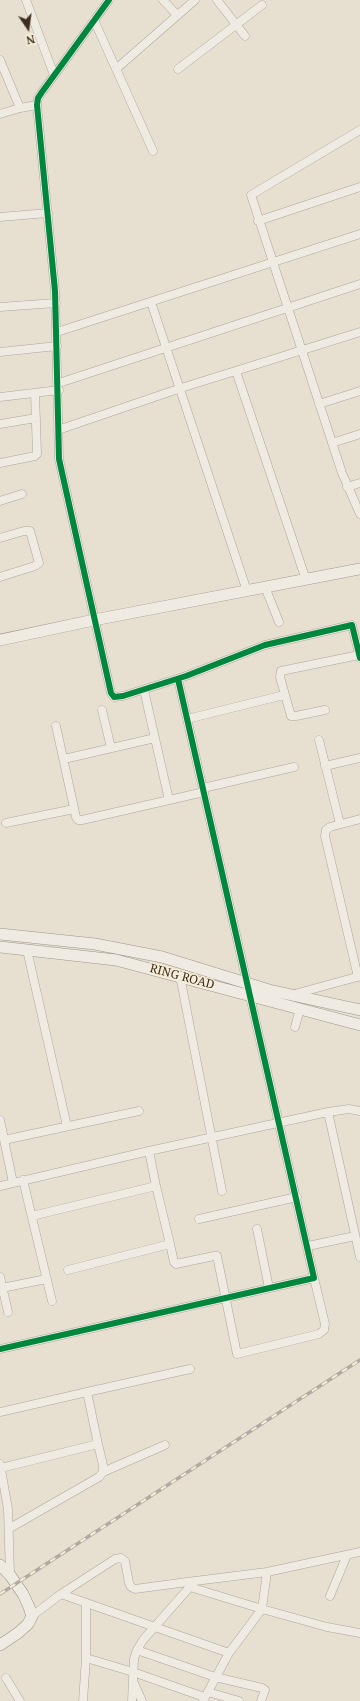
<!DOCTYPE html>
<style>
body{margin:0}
#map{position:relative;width:360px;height:1701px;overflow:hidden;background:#e7e0d1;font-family:"Noto Serif",serif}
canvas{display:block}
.north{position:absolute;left:8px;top:8px;width:40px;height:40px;-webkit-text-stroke:3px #f7eed8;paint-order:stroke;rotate:167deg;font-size:11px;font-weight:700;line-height:16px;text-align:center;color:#3d2e20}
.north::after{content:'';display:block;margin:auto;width:14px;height:18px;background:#3d2e20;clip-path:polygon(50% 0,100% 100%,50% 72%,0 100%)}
</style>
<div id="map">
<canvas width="360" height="1701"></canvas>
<div class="north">N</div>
</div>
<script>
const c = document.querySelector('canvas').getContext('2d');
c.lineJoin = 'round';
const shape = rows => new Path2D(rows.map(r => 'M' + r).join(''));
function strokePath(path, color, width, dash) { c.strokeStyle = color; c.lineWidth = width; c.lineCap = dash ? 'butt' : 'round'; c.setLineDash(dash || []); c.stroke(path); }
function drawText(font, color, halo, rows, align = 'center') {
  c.font = font + ' "Noto Serif",serif'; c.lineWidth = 3; c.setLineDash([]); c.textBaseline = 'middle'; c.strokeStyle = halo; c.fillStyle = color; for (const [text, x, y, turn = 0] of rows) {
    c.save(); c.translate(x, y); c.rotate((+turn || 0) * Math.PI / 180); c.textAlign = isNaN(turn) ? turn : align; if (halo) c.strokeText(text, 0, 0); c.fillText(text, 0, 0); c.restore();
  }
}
const street = shape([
 [26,0,54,75],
 [109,0,42,92,38,98,37,105,55,291,59,459,111,693,114,697,123,696,186,676,265,645,352,625,360,658],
 [163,0,177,15],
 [217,0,245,36],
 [94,20,153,151],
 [0,60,20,108,37,105],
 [116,69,195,0],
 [178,69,262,5],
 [0,114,20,108],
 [360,130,251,195,342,473,360,514],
 [0,217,48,213],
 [258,221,360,187],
 [151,302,247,591],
 [0,307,56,303],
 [57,332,360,234],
 [0,352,57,346],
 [236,371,306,580],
 [59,383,360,284],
 [0,397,59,390],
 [319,404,360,391],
 [0,424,36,418],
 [58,430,181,388,360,332],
 [332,443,360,434],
 [0,463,35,456,37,454,35,393],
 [347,487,360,483],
 [0,501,22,494],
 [0,538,24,531,30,531,39,563,35,566,0,577],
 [265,587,279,622],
 [144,690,169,800],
 [102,710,111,748],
 [325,710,296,716,291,716,280,677,281,671,359,655],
 [187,719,284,695],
 [56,726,76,817,78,820,82,820,204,792],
 [319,740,340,824],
 [64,759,155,738],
 [325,766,360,758],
 [203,788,294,767],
 [6,823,74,809],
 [27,950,67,1126],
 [180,976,222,1191],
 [358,977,325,836,326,830,330,827,360,819],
 [291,995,360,976],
 [295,1027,300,1009],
 [328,1112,360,1257],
 [0,1120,13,1183],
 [4,1140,139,1111],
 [23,1180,52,1301],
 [0,1186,149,1151,328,1112,349,1109,360,1111],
 [32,1216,156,1186,149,1151],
 [199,1219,297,1197],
 [257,1229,269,1288],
 [170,1244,174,1262,176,1264,214,1256,217,1256,237,1354,319,1334,324,1330,325,1324,314,1278],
 [308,1246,355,1236],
 [68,1270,170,1244,156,1186],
 [0,1277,8,1312],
 [2,1288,46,1279],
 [0,1349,314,1278,178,679],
 [87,1392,190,1369],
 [0,1412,87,1392,98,1444],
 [0,1464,8,1509,10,1575],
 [1,1468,98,1444,103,1465,103,1472,99,1477,10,1528],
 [103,1472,165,1445],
 [190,1587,262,1609,267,1572],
 [61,1594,229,1653],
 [330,1596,347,1555],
 [32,1616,61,1594,115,1559,121,1558,125,1561,129,1583,131,1587,135,1589,195,1581],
 [137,1650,215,1677,262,1688,265,1690,261,1701],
 [86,1658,133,1672,204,1697],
 [6,1678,20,1701],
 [134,1683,142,1701],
 [208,1692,239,1701],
 [83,1701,86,1658,86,1603],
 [132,1701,134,1659,137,1650,143,1640,195,1581,267,1572,360,1552],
 [203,1701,229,1653,262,1609,327,1627,360,1633]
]);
const secondary = shape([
 [0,640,94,620,360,569],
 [0,934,95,944,162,957,269,990,360,1010],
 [0,947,116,960,360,1025],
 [0,1565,10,1575,23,1594,29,1607,32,1616,28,1624,18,1633,0,1645]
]);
const rail = shape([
 [0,1594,360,1360]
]);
const cycleway = shape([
 [109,0,42,92,38,98,37,105,55,291,59,459,111,693,114,697,123,696,186,676,265,645,352,625,360,658],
 [0,1349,314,1278,178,679]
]);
const streetNames = [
 ["RING ROAD",182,977,15]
];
strokePath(street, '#ada599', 9);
strokePath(secondary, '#9c958a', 12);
strokePath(street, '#efebe3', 8);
strokePath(secondary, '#efebe3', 11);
strokePath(rail, '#afaaa2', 3.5);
strokePath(rail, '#f7eed8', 2, [6]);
strokePath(cycleway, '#00873e', 6);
drawText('12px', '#3d2e20', '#f7eed8', streetNames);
</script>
